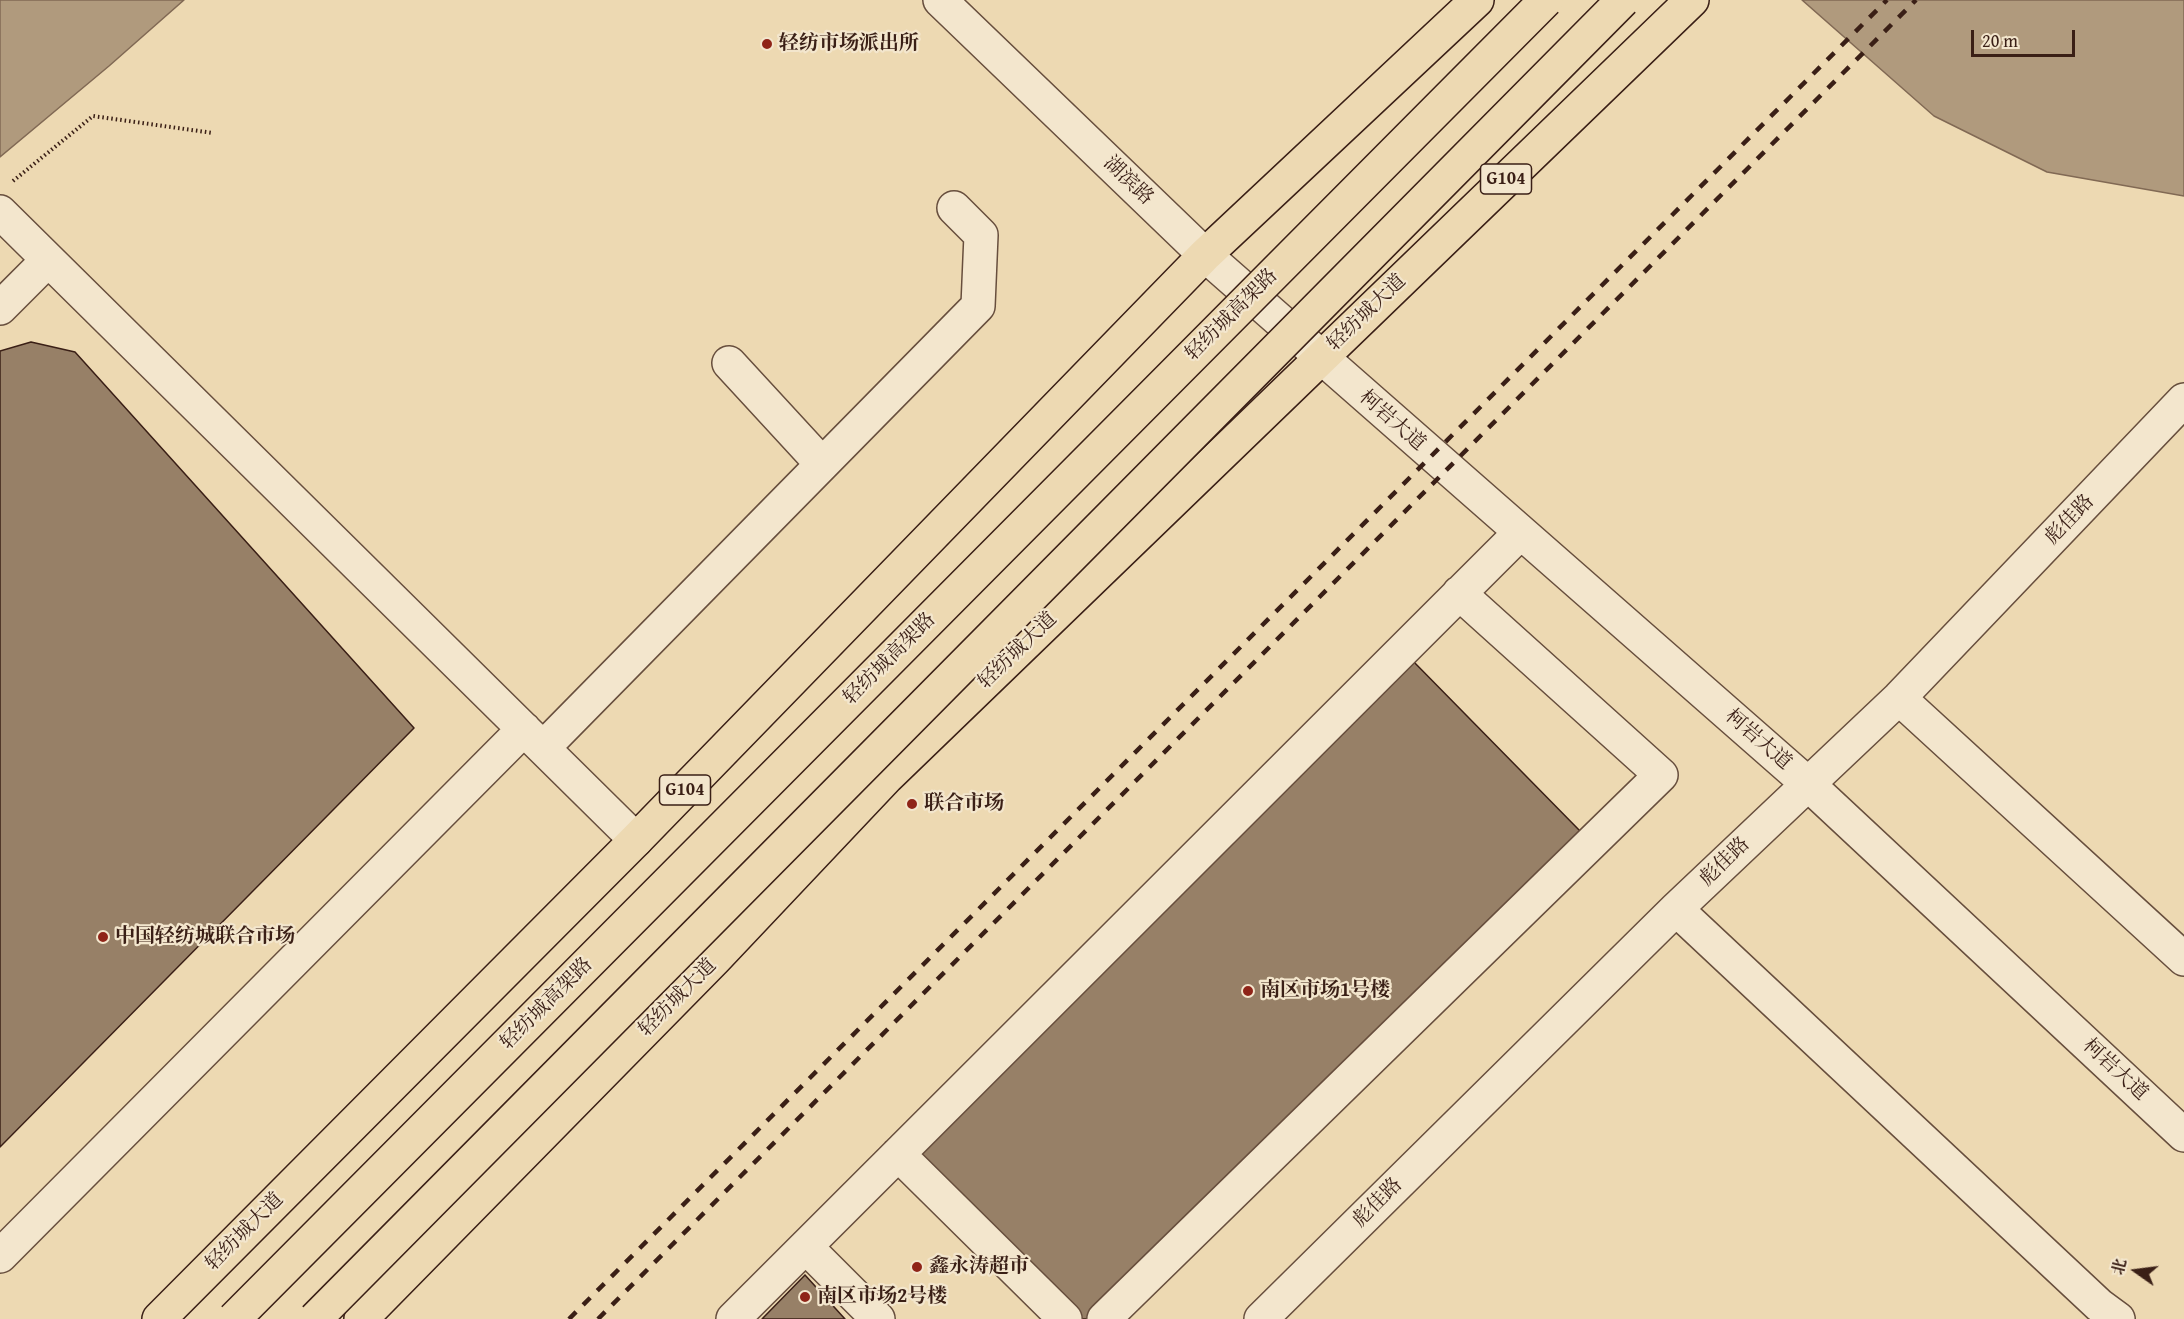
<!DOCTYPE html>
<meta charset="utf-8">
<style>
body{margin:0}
#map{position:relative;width:2184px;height:1319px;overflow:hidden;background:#edd9b2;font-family:"Gentium Book Plus","Noto Serif SC",serif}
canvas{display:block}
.north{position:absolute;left:2106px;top:1241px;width:60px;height:60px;-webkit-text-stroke:4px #f3e6cd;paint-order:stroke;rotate:284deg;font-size:16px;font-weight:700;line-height:24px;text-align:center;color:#3a1f16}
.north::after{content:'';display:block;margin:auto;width:21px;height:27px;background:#3a1f16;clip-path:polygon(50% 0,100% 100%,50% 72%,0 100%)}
.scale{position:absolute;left:1971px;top:30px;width:104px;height:27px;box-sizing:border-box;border:3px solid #3a1f16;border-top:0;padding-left:8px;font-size:18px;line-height:21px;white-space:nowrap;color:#3a1f16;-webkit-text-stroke:4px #f3e6cd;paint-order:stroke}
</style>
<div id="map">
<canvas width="2184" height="1319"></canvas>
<div class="north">北</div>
<div class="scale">20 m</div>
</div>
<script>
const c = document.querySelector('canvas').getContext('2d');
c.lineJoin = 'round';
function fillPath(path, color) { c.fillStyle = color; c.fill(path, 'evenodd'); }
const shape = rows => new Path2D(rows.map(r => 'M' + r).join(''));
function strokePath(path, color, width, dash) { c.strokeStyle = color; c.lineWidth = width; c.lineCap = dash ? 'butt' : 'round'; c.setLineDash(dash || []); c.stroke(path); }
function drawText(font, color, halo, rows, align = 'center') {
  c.font = font + ' "Gentium Book Plus","Noto Serif SC",serif'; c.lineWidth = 4.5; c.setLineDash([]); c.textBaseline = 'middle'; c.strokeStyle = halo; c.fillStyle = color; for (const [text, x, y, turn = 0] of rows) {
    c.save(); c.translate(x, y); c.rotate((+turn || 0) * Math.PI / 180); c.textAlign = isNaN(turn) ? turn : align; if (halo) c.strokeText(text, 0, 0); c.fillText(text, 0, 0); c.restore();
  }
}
const water = shape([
 [0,0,184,0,109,66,0,157,0,0],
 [1802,0,2184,0,2184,196,2047,172,1934,116,1802,0]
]);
const building = shape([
 [31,342,75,352,414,728,0,1147,0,351,31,342],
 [1410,658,1581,832,1092,1319,1082,1319,916,1150,1410,658],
 [805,1275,845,1319,762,1319,805,1275]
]);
const path = shape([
 [13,181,93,116,213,133]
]);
const minor = shape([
 [940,0,1205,255,1808,784,2184,1135],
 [0,212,636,840],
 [0,308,48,260],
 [729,363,822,464],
 [1899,698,2184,959],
 [543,748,978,306,981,235,954,208],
 [1676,909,2099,1305,2118,1319],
 [898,1154,1065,1319],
 [806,1247,878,1319],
 [0,1256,524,729],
 [733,1319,1520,533],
 [1104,1319,1661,775,1459,593],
 [1261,1319,1676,909,1899,698,2184,400]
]);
const major = shape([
 [159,1319,636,840,1205,255,1477,0],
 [361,1319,715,959,887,777,1692,0]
]);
const rail = shape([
 [569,1319,1887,0],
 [598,1319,1916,0]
]);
const highwayBridge = shape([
 [234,1319,1546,0],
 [315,1319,1623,0]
]);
const markers = [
 [767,44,6,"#8f2418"],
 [912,804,6,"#8f2418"],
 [103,937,6,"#8f2418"],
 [1248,991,6,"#8f2418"],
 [917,1267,6,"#8f2418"],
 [805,1297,6,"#8f2418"]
];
const shields = [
 [1506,179,51],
 [685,790,51]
];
const shieldNames = [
 ["G104",1506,179],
 ["G104",685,790]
];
const poiNames = [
 ["轻纺市场派出所",779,44],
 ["联合市场",924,804],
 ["中国轻纺城联合市场",115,937],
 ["南区市场1号楼",1260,991],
 ["鑫永涛超市",929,1267],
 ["南区市场2号楼",817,1297]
];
const streetNames = [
 ["湖滨路",1128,181,44],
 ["轻纺城大道",1367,313,-44],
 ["轻纺城高架路",1232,315,-45],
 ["柯岩大道",1392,421,41],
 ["彪佳路",2070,520,-46],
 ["轻纺城大道",1018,651,-44],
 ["轻纺城高架路",890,659,-45],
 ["柯岩大道",1758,740,41],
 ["彪佳路",1725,862,-44],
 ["轻纺城大道",678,998,-45],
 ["轻纺城高架路",547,1004,-45],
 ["柯岩大道",2115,1070,43],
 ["彪佳路",1378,1203,-45],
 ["轻纺城大道",245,1232,-45]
];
fillPath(water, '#b09a7d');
strokePath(water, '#816954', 1.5);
fillPath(building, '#978067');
strokePath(building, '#3a1f16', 1.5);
strokePath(minor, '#674e3d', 36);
strokePath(major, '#3a1f16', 36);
strokePath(path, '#3a1f16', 4, [1.5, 3]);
strokePath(minor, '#f3e6cd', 33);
strokePath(major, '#edd9b2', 33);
strokePath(rail, '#3a1f16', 4.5, [10, 10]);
strokePath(highwayBridge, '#3a1f16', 36, []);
strokePath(highwayBridge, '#edd9b2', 33);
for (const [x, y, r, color] of markers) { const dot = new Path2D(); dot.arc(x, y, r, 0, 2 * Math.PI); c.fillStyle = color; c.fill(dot); strokePath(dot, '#f3e6cd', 2); }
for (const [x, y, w] of shields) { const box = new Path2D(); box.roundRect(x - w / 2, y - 15, w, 30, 4.5); c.fillStyle = '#f3e6cd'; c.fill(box); strokePath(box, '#3a1f16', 1.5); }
drawText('bold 18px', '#3a1f16', null, shieldNames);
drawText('bold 20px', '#3a1f16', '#f3e6cd', poiNames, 'left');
drawText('20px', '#3a1f16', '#f3e6cd', streetNames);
</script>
